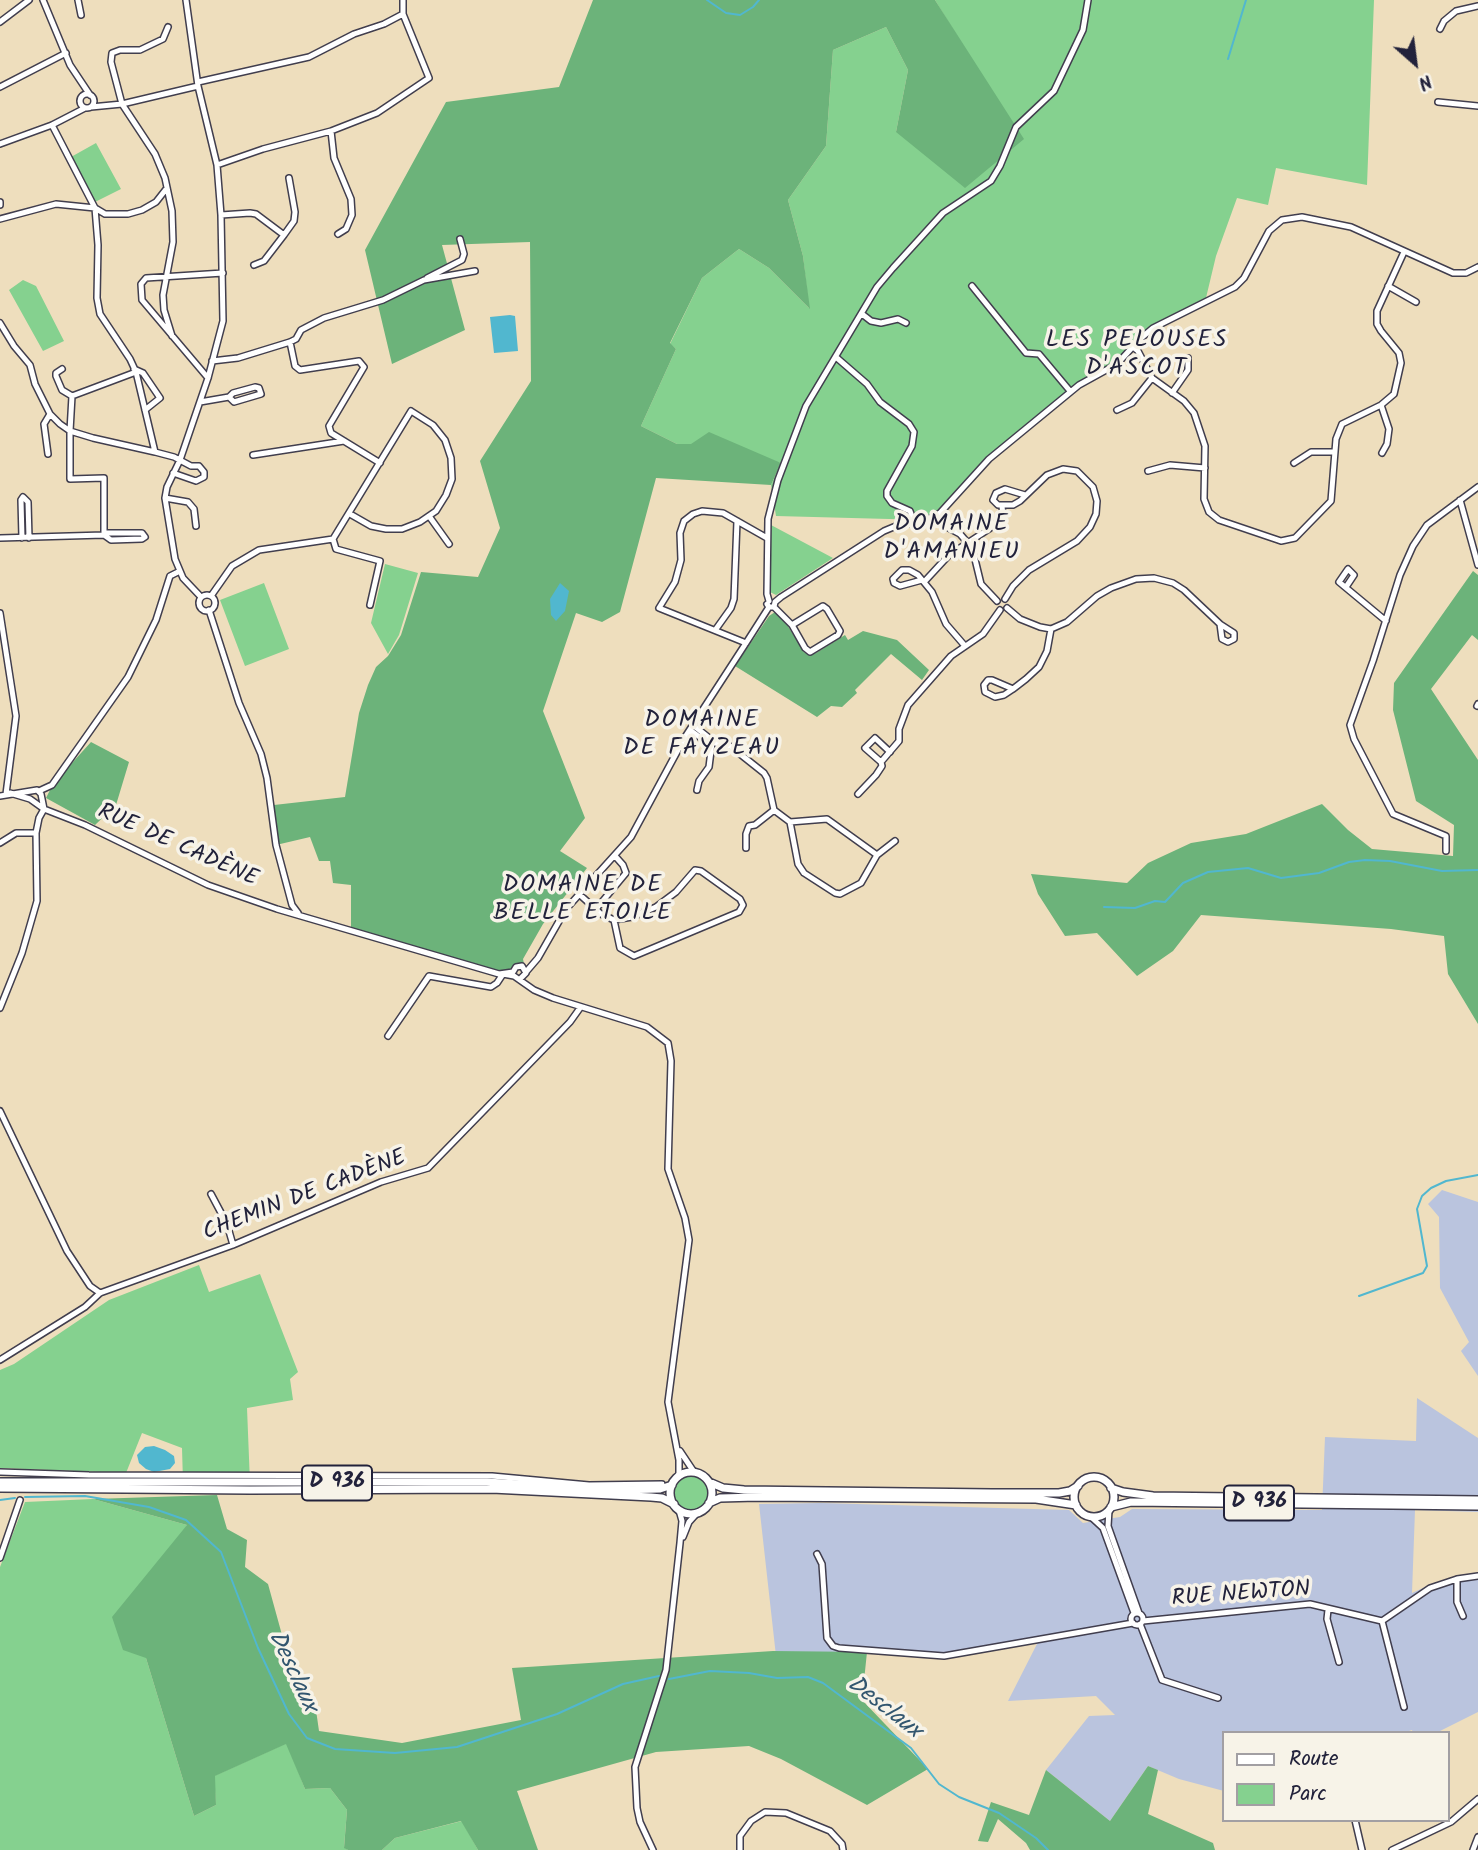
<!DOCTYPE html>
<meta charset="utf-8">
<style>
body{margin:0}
#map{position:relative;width:1478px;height:1850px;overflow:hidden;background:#eedebd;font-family:Kalam,sans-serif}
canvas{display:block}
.legend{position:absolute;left:1222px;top:1731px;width:228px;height:91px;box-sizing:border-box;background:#f7f3e8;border:2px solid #a29fa3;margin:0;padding:9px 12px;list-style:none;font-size:21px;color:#22223b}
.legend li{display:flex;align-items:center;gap:14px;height:35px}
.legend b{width:35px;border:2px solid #a29fa3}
.north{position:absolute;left:1380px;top:28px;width:70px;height:70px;-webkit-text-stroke:5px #f7f3e8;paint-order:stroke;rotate:152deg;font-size:19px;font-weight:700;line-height:28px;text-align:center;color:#22223b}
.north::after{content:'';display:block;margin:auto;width:24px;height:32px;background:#22223b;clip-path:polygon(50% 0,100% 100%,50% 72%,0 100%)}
</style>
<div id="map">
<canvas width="1478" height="1850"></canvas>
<ul class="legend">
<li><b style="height:9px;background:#fff"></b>Route</li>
<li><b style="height:19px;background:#85d18f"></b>Parc</li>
</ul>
<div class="north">N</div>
</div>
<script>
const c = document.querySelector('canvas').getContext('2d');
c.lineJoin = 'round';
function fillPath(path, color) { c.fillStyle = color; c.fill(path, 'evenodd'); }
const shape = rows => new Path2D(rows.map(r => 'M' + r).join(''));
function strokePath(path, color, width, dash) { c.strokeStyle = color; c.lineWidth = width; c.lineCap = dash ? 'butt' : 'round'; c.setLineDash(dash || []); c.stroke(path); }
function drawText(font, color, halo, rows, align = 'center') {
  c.font = font + ' Kalam,sans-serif'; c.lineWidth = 7; c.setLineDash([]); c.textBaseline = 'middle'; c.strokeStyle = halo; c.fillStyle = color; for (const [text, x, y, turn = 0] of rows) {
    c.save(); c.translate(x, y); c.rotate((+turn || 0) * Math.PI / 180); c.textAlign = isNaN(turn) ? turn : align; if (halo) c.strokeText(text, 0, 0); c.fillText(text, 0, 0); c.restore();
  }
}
const industrial = shape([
 [1442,1190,1478,1202,1478,1376,1461,1351,1469,1342,1440,1288,1439,1217,1428,1204],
 [1417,1398,1478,1438,1478,1512,1415,1510,1412,1593,1434,1583,1478,1574,1478,1712,1436,1733,1413,1733,1412,1730,1403,1733,1224,1733,1224,1791,1179,1779,1148,1766,1110,1821,1046,1770,1089,1716,1115,1715,1096,1696,1008,1701,1039,1640,960,1655,867,1652,776,1656,759,1504,821,1503,1069,1510,1083,1523,1120,1517,1132,1509,1322,1510,1325,1437,1416,1441]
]);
const green = shape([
 [935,0,1374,0,1367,185,1276,168,1268,205,1237,198,1216,256,1205,302,1153,328,1123,359,1089,378,989,459,949,504,927,520,776,516,771,485,781,463,691,444,677,444,641,426,676,349,670,344,702,278,739,249,769,268,809,308,803,256,788,200,826,146,833,50,886,27,908,70,896,132,968,54],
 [96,143,121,189,95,202,71,157],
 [23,280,36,286,64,341,43,351,9,290],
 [771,525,833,558,776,595,770,592],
 [385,564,418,573,399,635,388,654,371,623],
 [264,583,289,649,245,666,220,600],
 [199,1265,209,1292,260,1274,298,1372,290,1379,293,1400,247,1408,250,1483,183,1482,182,1448,142,1433,126,1473,0,1468,0,1370,14,1364,109,1300],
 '674 1493a17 17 0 1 1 34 0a17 17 0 1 1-34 0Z',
 [93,1499,187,1525,146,1658,194,1816,216,1805,214,1776,287,1743,305,1789,330,1788,347,1810,344,1847,348,1850,0,1850,0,1567,25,1502],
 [462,1821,478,1850,382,1850,395,1838]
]);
const forest = shape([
 [593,0,935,0,1024,139,965,188,896,132,908,70,886,27,833,50,826,146,788,200,803,256,810,309,769,268,739,249,702,278,670,343,676,349,641,426,677,444,691,444,709,432,781,463,771,485,656,478,620,612,602,622,576,613,543,711,585,818,560,851,587,868,543,924,523,959,525,969,522,966,505,974,351,930,351,885,333,883,330,861,319,861,310,837,276,845,274,805,345,797,359,713,368,685,376,667,388,656,401,635,421,572,478,577,500,528,480,461,531,381,530,242,442,245,465,330,392,364,365,250,446,102,559,87],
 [1473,571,1478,575,1478,640,1472,635,1431,689,1478,760,1478,1024,1448,974,1444,936,1391,929,1201,915,1173,951,1137,976,1097,933,1065,936,1038,894,1031,874,1127,883,1148,863,1191,843,1246,834,1322,804,1348,830,1372,849,1453,856,1454,825,1416,801,1393,710,1394,683],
 [775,612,786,623,804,652,809,655,816,653,845,635,848,640,863,631,897,640,929,670,922,680,891,654,855,690,857,693,842,707,831,706,817,717,735,666,769,616],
 [91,742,129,762,116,805,95,825,46,798,53,784],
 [217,1495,227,1529,247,1540,245,1567,268,1584,301,1704,316,1710,319,1731,402,1743,521,1720,512,1668,773,1651,867,1652,862,1700,928,1769,867,1805,781,1759,749,1746,656,1752,517,1791,538,1850,478,1850,461,1821,395,1838,382,1850,348,1850,344,1848,347,1810,330,1788,305,1789,286,1744,215,1776,216,1805,194,1816,146,1658,123,1650,112,1617,187,1525,93,1499],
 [1148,1766,1158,1770,1148,1814,1213,1843,1215,1850,1030,1850,1026,1843,998,1819,988,1842,978,1841,991,1802,1029,1815,1046,1770,1110,1821]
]);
const water = shape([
 [510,315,515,316,518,351,494,353,490,317],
 [560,583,569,591,565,611,556,621,551,615,550,599],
 [154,1446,165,1450,174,1456,175,1463,170,1469,154,1472,146,1469,139,1463,137,1455,145,1447]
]);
const stream = shape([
 [707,0,726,13,740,15,753,7,759,0],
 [1228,59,1246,0],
 [1104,907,1135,908,1155,901,1165,902,1183,883,1208,872,1248,868,1281,878,1319,873,1349,862,1365,860,1390,861,1442,871,1478,870],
 [1359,1296,1423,1273,1427,1266,1417,1209,1422,1196,1431,1188,1446,1181,1478,1175],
 [25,1497,85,1496,149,1507,186,1520,221,1552,258,1648,289,1714,307,1738,335,1749,395,1753,457,1747,557,1714,623,1684,659,1676],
 [0,1500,15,1498],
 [669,1679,710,1671,749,1673,777,1678,808,1677,823,1683,911,1748,939,1784,959,1797,999,1813,1036,1838,1048,1850]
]);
const minor = shape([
 [43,0,70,65,90,95],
 [78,0,81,15],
 [186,0,198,86,217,165,221,215,223,321,208,378,180,460,167,487,165,498,175,559,183,578,201,597],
 [0,22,29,0],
 [168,27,163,39,140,50,120,50,112,53,111,62,122,104,155,154,165,178,172,211,173,242,163,295,164,310,172,336],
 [1440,29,1444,21,1456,11,1478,6],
 [198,82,309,57,354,34,384,24,403,14],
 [0,87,66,53],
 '80 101a7 7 0 1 1 14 0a7 7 0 1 1-14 0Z',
 [1438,102,1478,106],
 [91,107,122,104,198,86],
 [52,125,95,208,98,245,97,298,100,314,130,359,136,372,155,452,174,457,191,466,199,466,204,472,204,477,196,481,173,473],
 [331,131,334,158,351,199,352,215,346,229,338,234],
 [0,144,52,125,85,108],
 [217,165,263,149,331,131,377,113,429,78,403,14,403,0],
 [0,202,0,205],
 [221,215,250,213,256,214,284,235,294,221,295,212,289,178],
 [0,219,56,204,95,208,105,214,128,214,142,210,156,202,167,188],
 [254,265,264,261,284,235],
 [427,278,462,260,464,254,460,239],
 [972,286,1026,353,1039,354,1070,391],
 [1388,286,1416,302],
 [862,314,871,321,881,323,898,319,906,323],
 [0,323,14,346,30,365,35,384,50,414,60,424,70,431,93,438,155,452],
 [290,342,295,366,300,370,359,361,364,367,329,426,331,433,380,463],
 [1133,347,1138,351,1152,378,1184,401,1194,413,1205,446,1204,499,1209,512,1219,520,1281,541,1295,538,1331,501,1336,439,1342,424,1381,405,1394,394,1401,363,1399,353,1381,331,1377,324,1377,311,1404,252],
 [837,358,867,384,880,402,909,424,914,432,912,446,887,491,887,496,892,503,910,511,914,522],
 [212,361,238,358,290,342,296,339,301,330,324,318,383,300,424,280,475,271],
 [62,369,56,373,56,376,62,390,72,396],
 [134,369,143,373,160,398,145,410],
 [208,378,142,300,141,284,146,278,223,273],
 [1172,393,1188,370,1188,358],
 [200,402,229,397,234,402,261,394,259,388,255,387,233,393,229,397],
 [1381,405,1389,429,1387,444,1382,453],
 [1117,410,1132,403,1152,378],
 [48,454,44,424,50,414],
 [253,455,344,441],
 [1294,463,1311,452,1335,452],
 [1148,471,1170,465,1205,468],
 [165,498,188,502,194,509,196,526],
 [1460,500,1478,565],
 [429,516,449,544],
 [936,516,943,525,960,534,967,542,973,551,981,584,997,601],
 [104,535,104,478,70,479,70,431,72,396,136,372],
 [0,538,104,535,111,540,142,539,145,537,142,533,104,533],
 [22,538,21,500,23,497,28,502,29,538],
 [333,539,411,411,433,425,445,440,451,458,452,479,446,495,436,511,420,522,402,529,386,529,371,526,350,514],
 [922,580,900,586,894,583,893,579,902,570,909,570,918,575,932,592,946,624,965,646],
 [925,581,949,555,989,529,1003,516,1002,506],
 [1346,587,1354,575,1348,569,1339,582,1386,621],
 '199 603a8 8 0 1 1 16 0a8 8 0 1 1-16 0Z',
 [211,596,232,566,259,550,333,539,336,549,380,561,370,605],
 [1005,599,1013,586,1029,570,1077,541,1090,527,1096,514,1097,501,1093,487,1077,471,1063,469,1047,475,1020,501,1013,505,998,505,993,500,996,493,1005,489,1025,495],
 [769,601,767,594,768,519,778,480,806,406,877,287,893,268,943,213,991,181,1000,166,1016,127,1054,91,1083,30,1088,0],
 [769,607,774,607,775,602,781,597,884,531,896,526,927,520,940,513,989,459,1079,385,1117,364,1140,339,1153,328,1235,287,1244,278,1269,231,1282,220,1302,217,1351,227,1453,273,1466,273,1478,267],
 [774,607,792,625,805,648,810,652,838,635,840,631,827,609,823,606,792,625],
 [1007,608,1020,619,1040,627,1051,629,1067,622,1097,596,1111,588,1136,579,1154,578,1173,583,1184,590,1220,624,1222,639,1228,642,1234,639,1234,633,1220,624],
 [209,610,239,703,261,754,267,778,276,845,292,905,298,913],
 [0,613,16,716,6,794],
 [716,629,731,608,734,599,737,521],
 [746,643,659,608,675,582,681,560,680,533,684,521,693,514,702,511,723,513,767,538],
 [1013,689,1004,695,995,697,985,692,984,685,988,680,992,680,1013,689,1026,679,1039,667,1047,651,1051,629],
 [1477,706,1478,704],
 [693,725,708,737,712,743],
 [690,730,705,741,730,746,764,773,767,778,774,810,790,822,798,864,804,873,835,893,840,894,861,883,877,855,827,819,790,822],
 [881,762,865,748,875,738,890,752],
 [697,790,699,781,709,767,712,743],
 [39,791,52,785,128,677,156,620,170,576,180,571],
 [10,793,30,799,44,809,85,825,208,885,277,909,499,974,513,972,516,967,522,966,526,973,520,979],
 [858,794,876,775,882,766,881,762,899,741,899,729,908,705,951,656,983,634,1000,610],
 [0,796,37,790,41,794,44,809],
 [0,843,16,833,36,833],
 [746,848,746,834,749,826,755,825,774,810],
 [1446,851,1446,836,1393,814,1354,739,1350,725,1373,661,1400,575,1413,546,1427,525,1478,487],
 [877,855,895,841],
 [579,894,601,914,614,920,620,948,634,956,739,912,743,905,740,899,701,871,695,870,676,892,656,907,632,917,614,920],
 [596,909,626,873,623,865,615,856],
 [526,972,538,958,566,909,631,837,685,737,746,643,769,607,767,604],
 [503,974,514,976,534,990,553,998,647,1027,668,1043,671,1061,668,1169,685,1218,689,1240,668,1402,679,1460,679,1476],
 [0,1008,22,953,37,901,36,833,39,818,44,809],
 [388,1036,429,976,491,987,497,983,503,974],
 [0,1111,67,1251,90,1286,100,1293],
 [211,1194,227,1224,233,1245],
 [0,1360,85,1307,100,1293,233,1245,381,1182,428,1168,570,1022,580,1008],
 [680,1451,694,1472],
 [0,1472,89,1475,492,1476,589,1485,662,1484],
 [1109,1510,1108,1526,1139,1613],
 [1091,1517,1103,1528,1134,1613],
 [683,1537,689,1522,698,1512],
 [817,1554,822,1564,827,1638,833,1646,839,1648,944,1656,1133,1623],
 [0,1558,20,1500],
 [1457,1579,1457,1602,1463,1616],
 [1328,1610,1327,1619,1339,1662],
 '1131 1619a6 6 0 1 1 12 0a6 6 0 1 1-12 0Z',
 [1143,1621,1310,1604,1382,1621],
 [1140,1624,1162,1680,1218,1698],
 [1404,1707,1382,1621,1430,1588,1457,1579,1478,1576],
 [1355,1820,1362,1850],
 [653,1850,640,1822,637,1808,635,1767,666,1670,680,1543,682,1521,679,1510],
 [740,1850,740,1836,751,1821,765,1812,786,1813,830,1831,842,1844,843,1850],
 [1392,1850,1451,1822,1478,1799],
 [1473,1850,1478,1837]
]);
const major = shape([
 '670 1493a21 21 0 1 1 42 0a21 21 0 1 1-42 0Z',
 '1074 1497a20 20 0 1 1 40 0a20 20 0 1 1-40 0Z',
 [0,1482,487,1482,616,1490,660,1489,672,1485],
 [709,1482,723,1488,744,1490,992,1493,1059,1493,1070,1491,1078,1486],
 [0,1488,250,1490,492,1489,651,1497,662,1498,674,1504],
 [1111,1488,1123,1492,1153,1496,1478,1500],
 [709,1503,720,1498,757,1497,1036,1499,1076,1505],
 [1111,1507,1131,1502,1478,1506]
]);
const shields = [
 [337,1483,70],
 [1259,1503,70]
];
const shieldNames = [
 ["D 936",337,1483],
 ["D 936",1259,1503]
];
const streetNames = [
 ["RUE DE CADÈNE",177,847,24],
 ["CHEMIN DE CADÈNE",305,1197,-21],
 ["RUE NEWTON",1241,1596,-4]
];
const neighbourhoodNames = [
 ["LES PELOUSES",1137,342],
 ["D'ASCOT",1137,370],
 ["DOMAINE",952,526],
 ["D'AMANIEU",952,554],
 ["DOMAINE",702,722],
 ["DE FAYZEAU",702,750],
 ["DOMAINE DE",583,887],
 ["BELLE ETOILE",583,915]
];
const waterNames = [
 ["Desclaux",291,1672,65],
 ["Desclaux",883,1709,38]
];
fillPath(industrial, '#bac4de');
fillPath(green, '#85d18f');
fillPath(forest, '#6cb37a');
fillPath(water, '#51b7cf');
strokePath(stream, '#51b7cf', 2);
strokePath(minor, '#413e4e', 8);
strokePath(major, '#413e4e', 10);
strokePath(minor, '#fff', 5);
strokePath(major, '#fff', 7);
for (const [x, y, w] of shields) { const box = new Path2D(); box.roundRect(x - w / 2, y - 17.5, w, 35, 5); c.fillStyle = '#f7f3e8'; c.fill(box); strokePath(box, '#22223b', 2); }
drawText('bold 21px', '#22223b', null, shieldNames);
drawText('23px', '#22223b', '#f7f3e8', streetNames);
c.letterSpacing = '2px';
drawText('24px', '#22223b', '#f7f3e8', neighbourhoodNames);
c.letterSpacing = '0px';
drawText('italic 24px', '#32566f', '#f7f3e8', waterNames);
</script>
